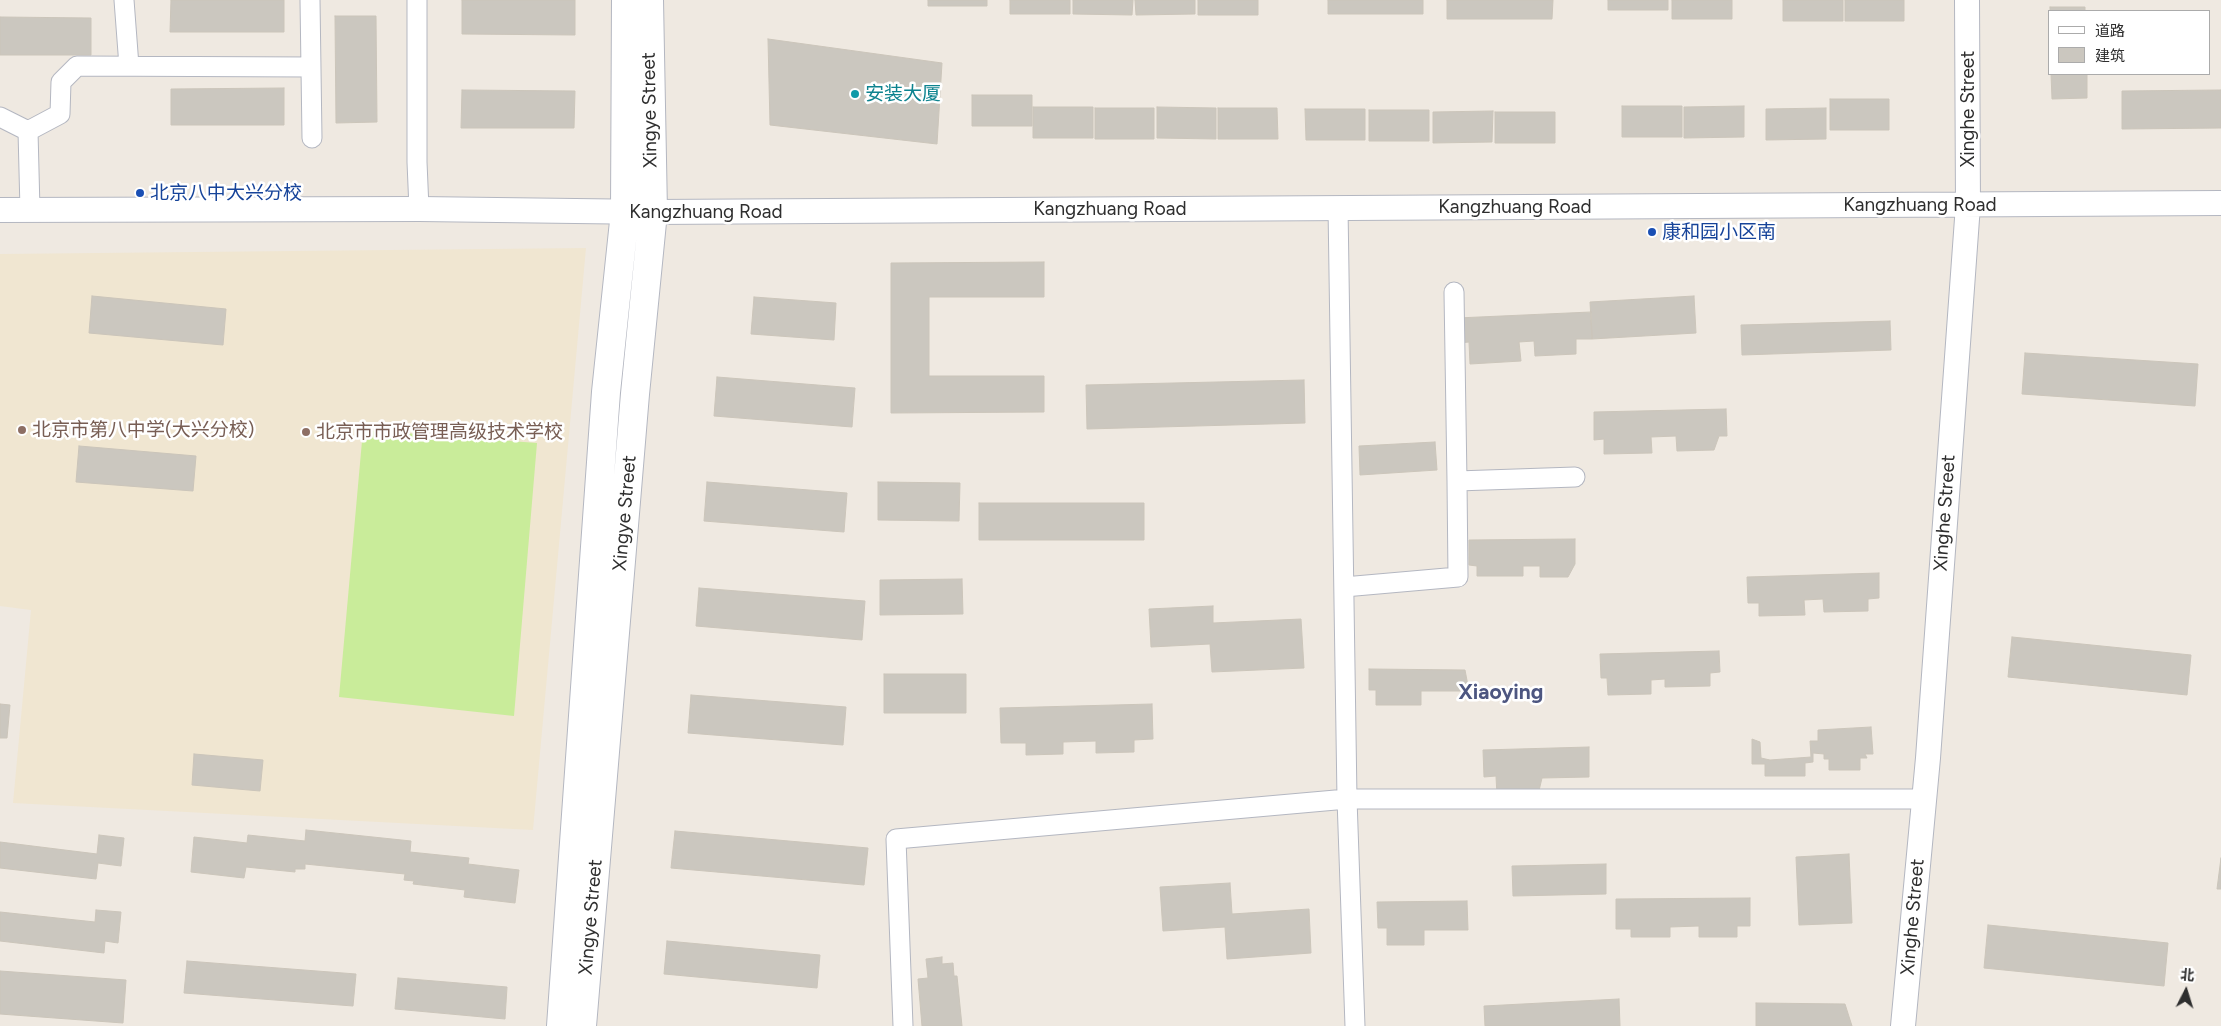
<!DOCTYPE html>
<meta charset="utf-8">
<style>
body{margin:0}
#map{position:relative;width:2221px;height:1026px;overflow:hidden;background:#efe9e1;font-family:Figtree,"Noto Sans SC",sans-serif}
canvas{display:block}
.legend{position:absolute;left:2048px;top:10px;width:162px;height:65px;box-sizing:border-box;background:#fff;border:1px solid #ababab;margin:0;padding:6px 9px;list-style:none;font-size:15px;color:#2e2e2e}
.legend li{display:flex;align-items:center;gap:10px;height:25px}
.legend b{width:25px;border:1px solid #ababab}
.north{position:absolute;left:2161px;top:966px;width:50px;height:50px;-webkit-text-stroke:4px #fff;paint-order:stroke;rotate:5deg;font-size:14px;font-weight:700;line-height:20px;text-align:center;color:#2e2e2e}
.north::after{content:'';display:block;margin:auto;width:18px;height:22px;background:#2e2e2e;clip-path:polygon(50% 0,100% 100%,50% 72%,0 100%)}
</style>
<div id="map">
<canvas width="2221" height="1026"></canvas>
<ul class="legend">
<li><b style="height:6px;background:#fff"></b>道路</li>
<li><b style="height:14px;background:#cbc7bf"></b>建筑</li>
</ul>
<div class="north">北</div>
</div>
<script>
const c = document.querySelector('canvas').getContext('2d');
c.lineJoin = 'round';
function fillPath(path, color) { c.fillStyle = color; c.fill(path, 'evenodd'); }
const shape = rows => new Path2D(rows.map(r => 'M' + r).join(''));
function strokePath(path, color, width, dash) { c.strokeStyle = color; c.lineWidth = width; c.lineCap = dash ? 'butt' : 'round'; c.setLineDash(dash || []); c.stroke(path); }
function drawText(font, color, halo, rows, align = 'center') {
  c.font = font + ' Figtree,"Noto Sans SC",sans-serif'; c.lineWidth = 5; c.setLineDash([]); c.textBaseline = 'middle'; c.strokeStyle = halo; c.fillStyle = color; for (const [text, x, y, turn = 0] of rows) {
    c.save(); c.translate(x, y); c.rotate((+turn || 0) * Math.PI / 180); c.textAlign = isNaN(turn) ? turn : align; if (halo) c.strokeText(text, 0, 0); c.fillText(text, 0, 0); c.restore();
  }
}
const education = shape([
 [586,248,533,830,13,803,31,610,0,606,0,254]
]);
const pitch = shape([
 [363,430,537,443,514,716,339,697]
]);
const building = shape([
 [171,0,284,0,284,32,170,32,171,0],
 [462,0,575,0,575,35,462,34,462,0],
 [928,0,987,0,987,6,928,6,928,0],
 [1010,0,1070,0,1070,14,1010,14,1010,0],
 [1073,0,1133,0,1132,15,1073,14,1073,0],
 [1135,0,1195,0,1195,14,1136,15,1135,0],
 [1198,0,1258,0,1258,15,1198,15,1198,0],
 [1328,0,1423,0,1423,14,1328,14,1328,0],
 [1447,0,1553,0,1552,19,1447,19,1447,0],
 [1608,0,1668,0,1668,10,1608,10,1608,0],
 [1672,0,1732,0,1732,19,1672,19,1672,0],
 [1783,0,1843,0,1843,21,1783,21,1783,0],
 [1845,0,1904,0,1904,21,1845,21,1845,0],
 [2050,7,2085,7,2085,11,2050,11,2050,7],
 [335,16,376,16,377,122,336,123,335,16],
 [0,17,91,18,91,55,0,55,0,17],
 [768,39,942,63,937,144,770,125,768,39],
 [2051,74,2087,74,2087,98,2052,99,2051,74],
 [284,88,284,125,171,125,171,89,284,88],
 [462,90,575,91,574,128,461,128,462,90],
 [2221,90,2221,128,2122,129,2122,91,2221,90],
 [972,95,1032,95,1032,126,972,126,972,95],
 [1830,99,1889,99,1889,130,1830,130,1830,99],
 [1622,106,1682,106,1682,137,1622,137,1622,106],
 [1744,106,1744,137,1684,138,1684,107,1744,106],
 [1033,107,1093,107,1093,138,1033,138,1033,107],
 [1157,107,1216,108,1216,139,1157,138,1157,107],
 [1095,108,1154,108,1154,139,1095,139,1095,108],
 [1218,108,1277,108,1278,139,1218,139,1218,108],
 [1826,108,1826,139,1766,140,1766,109,1826,108],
 [1305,109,1365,109,1365,140,1306,140,1305,109],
 [1369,110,1429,110,1429,141,1369,141,1369,110],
 [1493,111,1492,142,1433,143,1433,112,1493,111],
 [1495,112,1555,112,1555,143,1495,143,1495,112],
 [1044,262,1044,297,929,297,929,376,1044,376,1044,412,891,413,891,263,1044,262],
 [92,296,226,309,223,345,89,333,92,296],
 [1694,296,1696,333,1592,339,1590,302,1694,296],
 [754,297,836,303,834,340,751,334,754,297],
 [1591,312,1592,339,1576,339,1576,354,1535,356,1534,341,1519,342,1521,361,1470,364,1469,342,1459,343,1457,318,1591,312],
 [1890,321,1891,350,1742,355,1741,325,1890,321],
 [2025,353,2198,364,2195,406,2022,394,2025,353],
 [717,377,855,388,852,427,714,416,717,377],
 [1304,380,1305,423,1087,429,1086,385,1304,380],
 [1726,409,1727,436,1719,436,1714,450,1677,451,1676,436,1651,437,1652,453,1604,454,1604,439,1594,440,1594,412,1726,409],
 [1435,442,1437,470,1360,475,1359,446,1435,442],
 [79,446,196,456,193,491,76,482,79,446],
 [707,482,847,493,844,532,704,521,707,482],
 [878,482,960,483,959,521,878,520,878,482],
 [979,503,1144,503,1144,540,979,540,979,503],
 [1575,539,1575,564,1568,577,1540,577,1540,566,1523,566,1523,576,1477,576,1477,566,1469,565,1469,540,1575,539],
 [1879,573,1879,598,1868,599,1868,611,1824,612,1823,599,1804,600,1805,615,1759,616,1759,603,1748,603,1747,577,1879,573],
 [962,579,963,614,880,615,880,580,962,579],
 [699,588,865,601,862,640,696,626,699,588],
 [1213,606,1213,623,1301,619,1304,668,1212,672,1210,644,1151,647,1149,609,1213,606],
 [2012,637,2191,655,2187,695,2008,677,2012,637],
 [1719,651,1720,672,1710,673,1710,686,1665,687,1665,679,1651,680,1651,694,1608,695,1607,678,1601,678,1600,654,1719,651],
 [1369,669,1465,670,1469,691,1421,691,1421,705,1376,705,1376,690,1369,690,1369,669],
 [884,674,966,674,966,713,884,713,884,674],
 [691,695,846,707,843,745,688,733,691,695],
 [0,704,10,705,7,738,0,738,0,704],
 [1152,704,1153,739,1134,740,1134,752,1096,753,1096,741,1063,742,1063,754,1026,755,1026,743,1001,743,1000,708,1152,704],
 [1871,727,1873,754,1865,754,1867,758,1860,758,1860,770,1829,770,1829,759,1824,759,1824,754,1813,753,1813,762,1805,763,1805,776,1765,776,1765,764,1752,764,1752,739,1760,742,1761,758,1770,760,1811,757,1810,741,1818,741,1818,730,1871,727],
 [1589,747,1589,777,1542,778,1538,795,1497,796,1496,776,1484,777,1483,750,1589,747],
 [194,754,263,760,260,791,192,785,194,754],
 [306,830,411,841,410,852,469,858,468,864,519,870,515,903,464,897,465,890,413,884,414,881,404,880,405,874,305,864,305,869,295,869,295,872,246,867,244,878,191,872,194,837,247,843,248,835,305,841,306,830],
 [675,831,868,848,864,885,671,868,675,831],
 [99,835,124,838,121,866,98,863,96,879,0,868,0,842,97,854,99,835],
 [1849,854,1852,923,1799,925,1796,857,1849,854],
 [2221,858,2221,889,2217,889,2221,858],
 [1606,864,1606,894,1513,896,1512,866,1606,864],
 [1230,883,1232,914,1309,909,1311,953,1227,959,1225,927,1163,931,1160,887,1230,883],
 [1750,898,1750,926,1737,926,1737,937,1699,937,1699,926,1670,927,1670,937,1631,937,1631,929,1616,929,1616,899,1750,898],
 [1467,901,1468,930,1424,930,1424,945,1387,945,1387,928,1378,928,1377,902,1467,901],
 [96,910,121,912,118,943,105,941,104,953,0,941,0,912,95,922,96,910],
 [1988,925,2168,943,2164,986,1984,968,1988,925],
 [667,941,820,955,817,988,664,974,667,941],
 [942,957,942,964,953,963,954,976,957,976,962,1026,922,1026,918,979,928,978,926,959,942,957],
 [187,961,356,974,353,1006,184,993,187,961],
 [0,971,126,980,123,1023,0,1014,0,971],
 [398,978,507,987,505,1019,395,1009,398,978],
 [1619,999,1620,1026,1485,1026,1484,1006,1619,999],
 [1756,1003,1845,1004,1852,1026,1756,1026,1756,1003]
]);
const minor = shape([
 [124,0,129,66],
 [310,0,312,138],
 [417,0,417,162,419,209],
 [0,117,28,131,60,114,61,82,77,66,311,67],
 [28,131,30,210],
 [1338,207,1347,799,1355,1026],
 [1454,292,1457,481],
 [1344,587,1458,577,1457,481,1575,477],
 [903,1026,896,839,1347,799,1924,799]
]);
const tertiary = shape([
 [0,210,419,209,653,212,2221,203],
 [1903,1026,1928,758,1968,205,1967,0]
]);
const secondary = shape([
 [561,1026,606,392,625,212,626,0],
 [582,1026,635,394,653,212,649,0]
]);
const markers = [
 [855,94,5,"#0f9aa8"],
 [140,193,5,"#1a4fb4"],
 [1652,232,5,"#1a4fb4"],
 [22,430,5,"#8d6e63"],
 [306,432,5,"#8d6e63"]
];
const cultureNames = [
 ["安装大厦",865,94]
];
const streetNames = [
 ["Xinghe Street",1968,109,-90],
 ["Xingye Street",650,110,-91],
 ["Kangzhuang Road",1920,205],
 ["Kangzhuang Road",1515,207],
 ["Kangzhuang Road",1110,209],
 ["Kangzhuang Road",706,212],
 ["Xingye Street",625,513,-85],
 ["Xinghe Street",1945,513,-86],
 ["Xingye Street",591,917,-85],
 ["Xinghe Street",1913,917,-85]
];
const transitNames = [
 ["北京八中大兴分校",150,193],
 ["康和园小区南",1662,232]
];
const educationNames = [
 ["北京市第八中学(大兴分校)",32,430],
 ["北京市市政管理高级技术学校",316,432]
];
const quarterNames = [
 ["Xiaoying",1501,693]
];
fillPath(education, '#f0e6d1');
fillPath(pitch, '#c9ec9a');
fillPath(building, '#cbc7bf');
strokePath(building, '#cbc5ba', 1);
strokePath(minor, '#b4b7c1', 21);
strokePath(tertiary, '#b4b7c1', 26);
strokePath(secondary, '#b4b7c1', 30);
strokePath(minor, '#fff', 19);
strokePath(tertiary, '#fff', 24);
strokePath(secondary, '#fff', 28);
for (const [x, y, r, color] of markers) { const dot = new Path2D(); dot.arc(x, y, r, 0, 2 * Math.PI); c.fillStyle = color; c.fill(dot); strokePath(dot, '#fff', 2); }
drawText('19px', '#0d838f', '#fff', cultureNames, 'left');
drawText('19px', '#2e2e2e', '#fff', streetNames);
drawText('19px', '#164399', '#fff', transitNames, 'left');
drawText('19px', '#785e54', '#fff', educationNames, 'left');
drawText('bold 21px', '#4d5680', '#fff', quarterNames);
</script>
